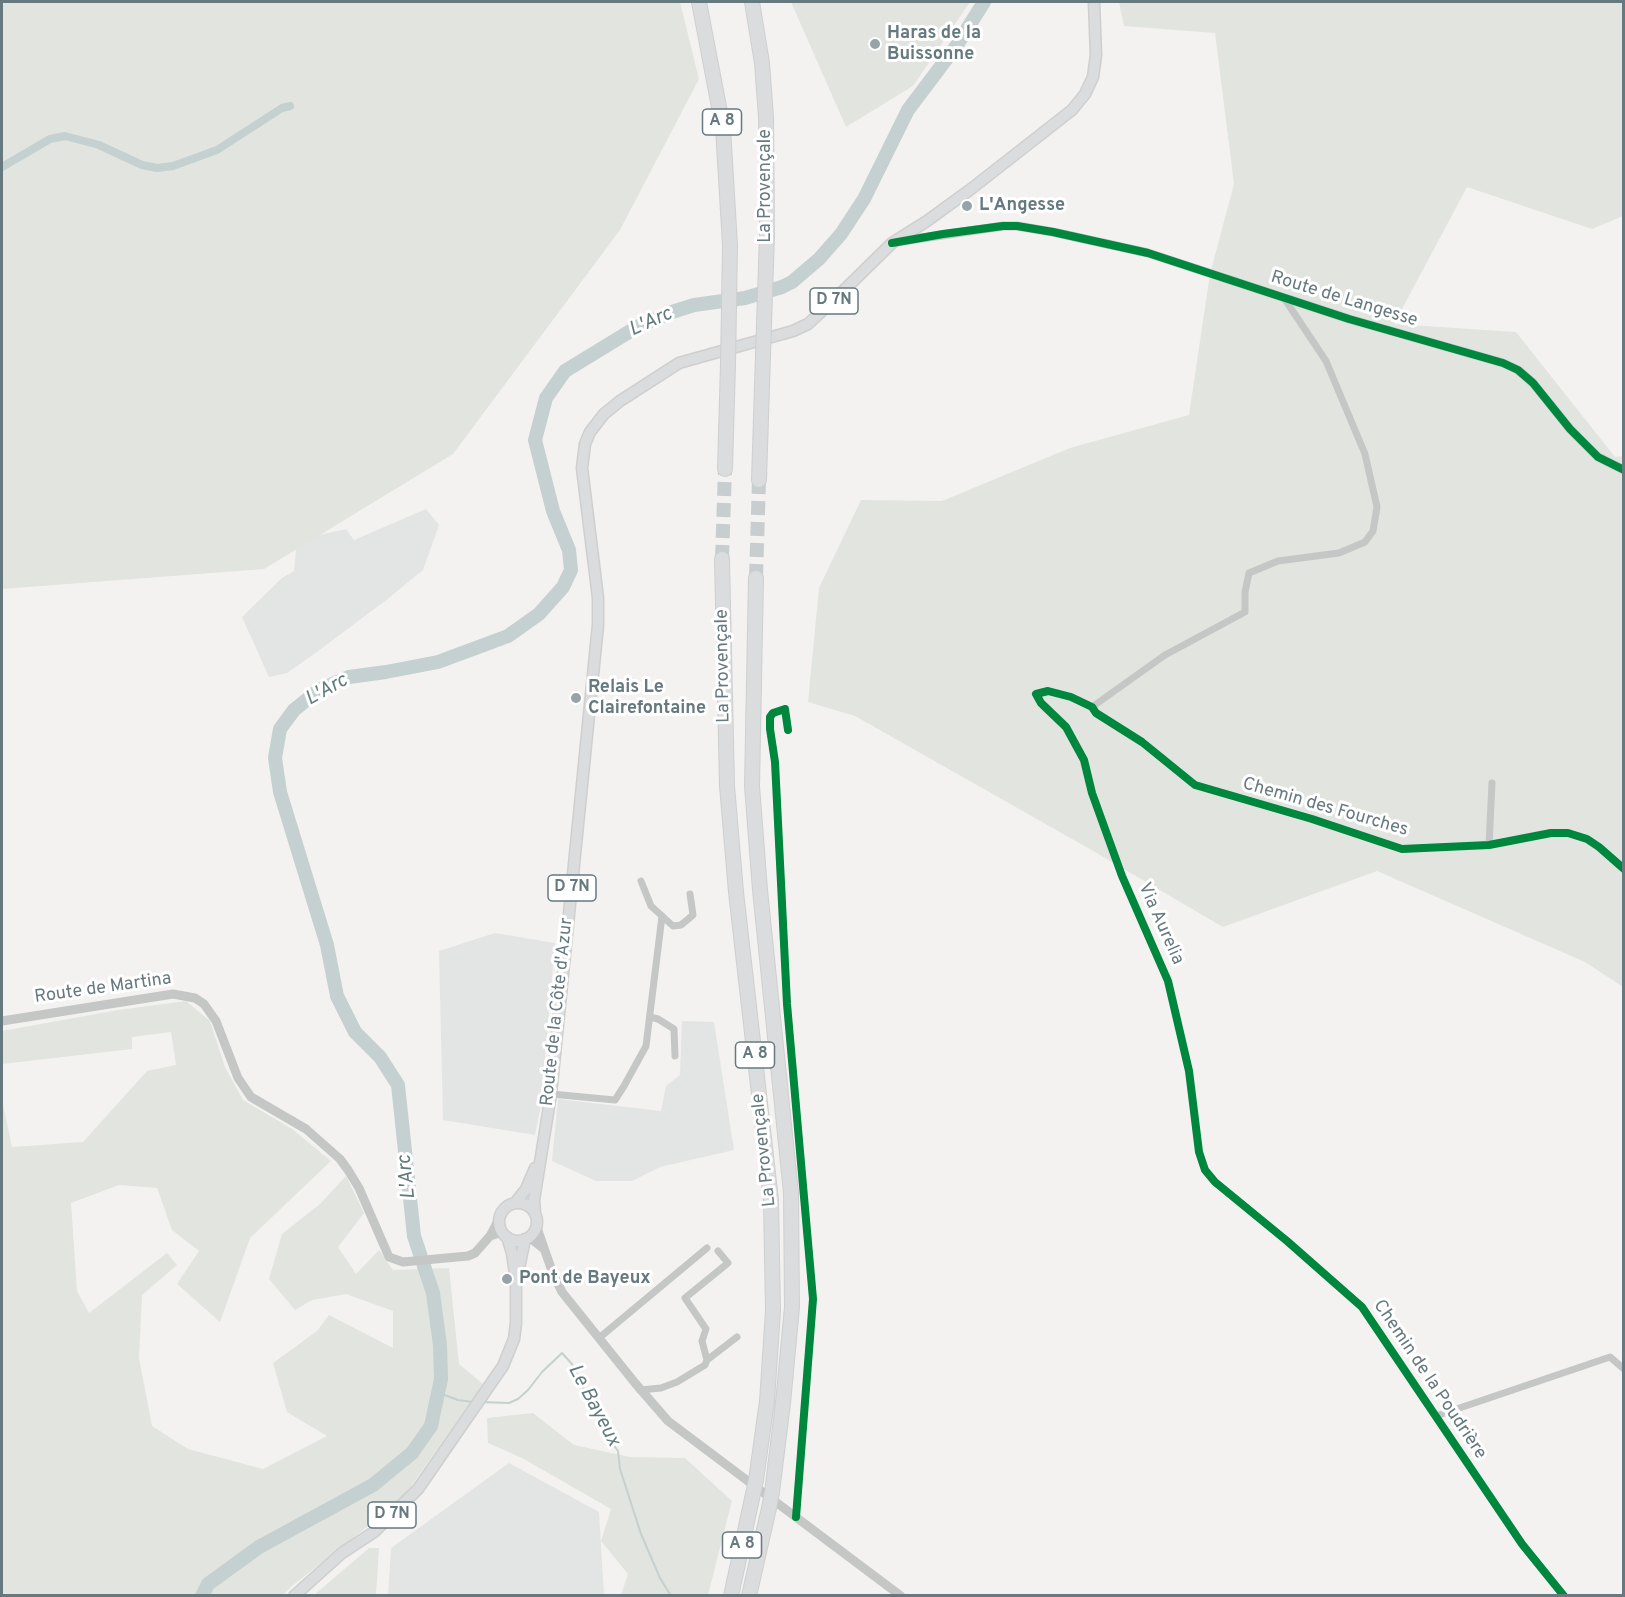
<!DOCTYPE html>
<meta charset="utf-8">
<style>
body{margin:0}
#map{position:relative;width:1625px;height:1597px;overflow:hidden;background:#f3f2f1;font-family:Overpass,sans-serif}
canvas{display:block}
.frame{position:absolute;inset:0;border:3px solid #65797f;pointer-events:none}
</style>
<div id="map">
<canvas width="1625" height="1597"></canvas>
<div class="frame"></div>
</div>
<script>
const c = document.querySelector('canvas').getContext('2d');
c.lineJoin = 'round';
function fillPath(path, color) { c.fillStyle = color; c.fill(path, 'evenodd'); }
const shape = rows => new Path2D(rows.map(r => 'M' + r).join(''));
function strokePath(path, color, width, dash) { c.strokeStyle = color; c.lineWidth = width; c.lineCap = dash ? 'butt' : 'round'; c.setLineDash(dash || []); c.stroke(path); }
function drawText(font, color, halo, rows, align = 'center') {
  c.font = font + ' Overpass,sans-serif'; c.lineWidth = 6; c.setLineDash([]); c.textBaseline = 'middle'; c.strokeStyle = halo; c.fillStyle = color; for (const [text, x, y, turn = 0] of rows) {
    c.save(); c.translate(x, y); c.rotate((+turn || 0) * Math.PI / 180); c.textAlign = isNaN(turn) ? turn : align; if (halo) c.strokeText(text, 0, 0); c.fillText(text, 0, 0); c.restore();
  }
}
const built = shape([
 [426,509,439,525,423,570,385,601,310,657,287,673,269,677,242,617,282,578,294,571,297,540,346,529,354,540],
 [495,933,555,943,541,1105,535,1135,443,1120,439,951],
 [682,1021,714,1022,734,1150,660,1167,632,1181,596,1181,552,1161,558,1099,661,1111,666,1086,680,1075],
 [509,1463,599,1512,604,1595,388,1595,391,1548]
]);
const green = shape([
 [2,2,680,2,699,79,620,230,453,454,264,569,2,589],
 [791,2,970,2,913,86,846,127],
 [1119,2,1623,2,1623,216,1592,229,1467,187,1394,324,1516,332,1615,457,1623,456,1623,987,1585,962,1377,871,1223,927,1088,848,855,716,808,702,819,588,861,500,942,501,1070,448,1189,415,1210,274,1234,184,1215,33,1124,26],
 [186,1001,210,1021,225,1067,243,1100,292,1129,331,1161,250,1238,220,1322,177,1284,199,1251,172,1230,157,1188,119,1185,71,1203,77,1291,89,1313,167,1253,177,1265,142,1295,139,1358,152,1426,188,1449,263,1469,327,1436,287,1412,273,1363,317,1331,329,1315,393,1348,393,1311,346,1294,312,1300,295,1310,269,1279,282,1234,320,1204,346,1176,364,1213,338,1247,356,1274,379,1250,393,1270,449,1268,459,1364,483,1384,407,1492,372,1523,292,1586,283,1595,2,1595,2,1100,12,1147,83,1142,147,1071,176,1065,171,1032,132,1037,132,1049,2,1064,2,1031,118,1010],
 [533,1413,574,1445,630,1457,685,1458,732,1501,708,1595,621,1595,628,1574,601,1541,611,1509,522,1458,488,1443,487,1418],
 [369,1548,379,1548,376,1595,314,1595]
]);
const stream = shape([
 [439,1393,458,1400,473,1402],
 [481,1402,509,1403,518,1399,528,1390,542,1372,562,1353,572,1364,604,1432,618,1451,620,1469,641,1534,660,1578,671,1596]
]);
const canal = shape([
 [2,167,50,139,65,136,99,145,142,165,157,168,173,166,217,150,282,108,290,106]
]);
const river = shape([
 [202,1596,208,1584,259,1547,373,1485,412,1453,431,1426,441,1379,440,1345,433,1293,414,1236,398,1085,380,1057,355,1032,337,996,327,945,280,792,275,758,280,729,294,710,319,690,349,677,386,672,438,662,508,636,539,614,563,587,571,570,569,550,553,511,535,440,546,398,565,371,637,327,672,312,694,305,745,298,782,287,792,282,819,259,841,234,864,199,908,110,957,45,984,2]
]);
const motorwayTunnel = shape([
 [722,559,725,469],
 [756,578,759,480]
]);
const minor = shape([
 [1092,707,1165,655,1245,612,1245,592,1249,573,1278,561,1339,553,1365,542,1373,531,1377,507,1365,454,1326,361,1284,298],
 [788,730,785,709,773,713,770,717,770,729,775,762,787,1004,813,1299,796,1517],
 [1489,845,1492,783],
 [641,881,651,906,673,926,681,925,693,915,690,894],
 [650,1017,658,1019,674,1029,675,1056],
 [551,1094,615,1100,624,1086,646,1046,662,916],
 [599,1338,707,1248],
 [707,1360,737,1337],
 [640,1390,661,1388,677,1382,705,1365,707,1360,702,1341,706,1329,685,1298,728,1263,718,1251],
 [1436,1416,1610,1357,1624,1369],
 [1564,1596,1522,1544,1362,1307,1287,1241,1215,1182,1205,1170,1199,1152,1189,1071,1168,981,1122,876,1092,793,1084,760,1066,727,1041,703,1036,694,1048,691,1071,697,1092,707,1096,713,1142,742,1195,785,1312,819,1402,849,1489,845,1551,833,1568,833,1587,839,1599,847,1624,869]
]);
const tertiary = shape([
 [895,242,1003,226,1017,226,1053,232,1148,253,1349,319,1503,363,1518,370,1533,383,1570,429,1598,457,1624,470],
 [2,1021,173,994,195,998,204,1004,216,1021,238,1078,251,1097,306,1129,340,1159,348,1170,359,1188,389,1257,403,1262,468,1256,475,1253,490,1236,499,1219],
 [536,1225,552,1271,562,1292,635,1383,668,1421,901,1596],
 [490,1236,502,1232],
 [529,1237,544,1249]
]);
const primary = shape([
 [515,1203,526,1189,535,1168],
 '499 1222a19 19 0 1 1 38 0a19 19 0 1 1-38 0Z',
 [535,1213,534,1200,551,1094,598,625,598,598,582,468,585,444,590,432,604,414,620,401,679,363,793,331,808,324,834,300,892,243,927,221,971,189,1072,110,1085,94,1093,77,1096,55,1094,2],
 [517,1278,525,1239],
 [294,1596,342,1553,374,1532,418,1489,503,1366,514,1339,516,1323,516,1281,512,1253,507,1237]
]);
const motorway = shape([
 [699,2,723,128,730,245],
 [752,2,762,63,766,117,767,235],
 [725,469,728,364],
 [759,480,763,355],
 [722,559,727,786,736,892,771,1200,773,1311,767,1401,756,1480],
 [756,578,752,786,760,890,791,1193,792,1307,783,1403,772,1492],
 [731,1596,753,1494],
 [749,1596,769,1508]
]);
const motorwayBridge = shape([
 [763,355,767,235],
 [728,364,730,245],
 [753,1494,756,1480],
 [769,1508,772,1492]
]);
const cycleway = shape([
 [892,243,943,234,1003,226,1017,226,1053,232,1148,253,1349,319,1503,363,1518,370,1533,383,1570,429,1598,457,1624,470],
 [788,730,785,709,773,713,770,717,770,729,775,762,787,1004,813,1299,796,1517],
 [1564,1596,1522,1544,1362,1307,1287,1241,1215,1182,1205,1170,1199,1152,1189,1071,1168,981,1122,876,1092,793,1084,760,1066,727,1041,703,1036,694,1048,691,1071,697,1092,707,1096,713,1142,742,1195,785,1312,819,1402,849,1489,845,1551,833,1568,833,1587,839,1599,847,1624,869]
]);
const markers = [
 [875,44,6,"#97a3a7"],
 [967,206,6,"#97a3a7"],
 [576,698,6,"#97a3a7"],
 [507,1279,6,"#97a3a7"]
];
const shields = [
 [722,122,39],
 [834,301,48],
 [572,888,48],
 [755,1055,39],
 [392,1515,48],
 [742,1545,39]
];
const shieldNames = [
 ["A 8",722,122],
 ["D 7N",834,301],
 ["D 7N",572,888],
 ["A 8",755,1055],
 ["D 7N",392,1515],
 ["A 8",742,1545]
];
const poiNames = [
 ["Haras de la",887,34],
 ["Buissonne",887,55],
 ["L'Angesse",979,206],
 ["Relais Le",588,688],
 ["Clairefontaine",588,709],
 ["Pont de Bayeux",519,1279]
];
const streetNames = [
 ["La Provençale",766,186,-90],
 ["Route de Langesse",1344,300,17],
 ["La Provençale",724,666,-91],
 ["Chemin des Fourches",1325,808,16],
 ["Via Aurelia",1160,924,66],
 ["Route de Martina",103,989,-8],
 ["Route de la Côte d'Azur",558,1012,-84],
 ["La Provençale",765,1150,-96],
 ["Chemin de la Poudrière",1429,1380,56]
];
const waterNames = [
 ["L'Arc",651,323,-24],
 ["L'Arc",327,691,-29],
 ["L'Arc",408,1177,-96],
 ["Le Bayeux",593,1406,62]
];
fillPath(built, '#e3e4e4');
fillPath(green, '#e2e4df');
strokePath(stream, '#c5d0d0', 2);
strokePath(canal, '#c5d0d0', 8);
strokePath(river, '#c5d0d0', 14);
strokePath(motorwayTunnel, '#c8cecf', 14, [14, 7]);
strokePath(primary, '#cfcfcf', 13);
strokePath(motorway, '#cecfcf', 16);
strokePath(minor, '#c5c7c7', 7);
strokePath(tertiary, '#c5c7c7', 9);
strokePath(primary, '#dbdcdd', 10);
strokePath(motorway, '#dbdcdd', 14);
strokePath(motorwayBridge, '#cecfcf', 16, []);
strokePath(motorwayBridge, '#dbdcdd', 14);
strokePath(cycleway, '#00873e', 8);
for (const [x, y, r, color] of markers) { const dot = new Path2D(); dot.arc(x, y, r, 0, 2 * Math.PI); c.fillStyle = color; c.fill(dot); strokePath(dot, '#fff', 2); }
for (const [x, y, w] of shields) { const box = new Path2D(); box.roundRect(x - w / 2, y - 13, w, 26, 4.5); c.fillStyle = '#fff'; c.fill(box); strokePath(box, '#65797f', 1.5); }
drawText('bold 16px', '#65797f', null, shieldNames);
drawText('bold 18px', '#65797f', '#fff', poiNames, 'left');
drawText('18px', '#65797f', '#fff', streetNames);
drawText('italic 20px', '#617b7c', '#fff', waterNames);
</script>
